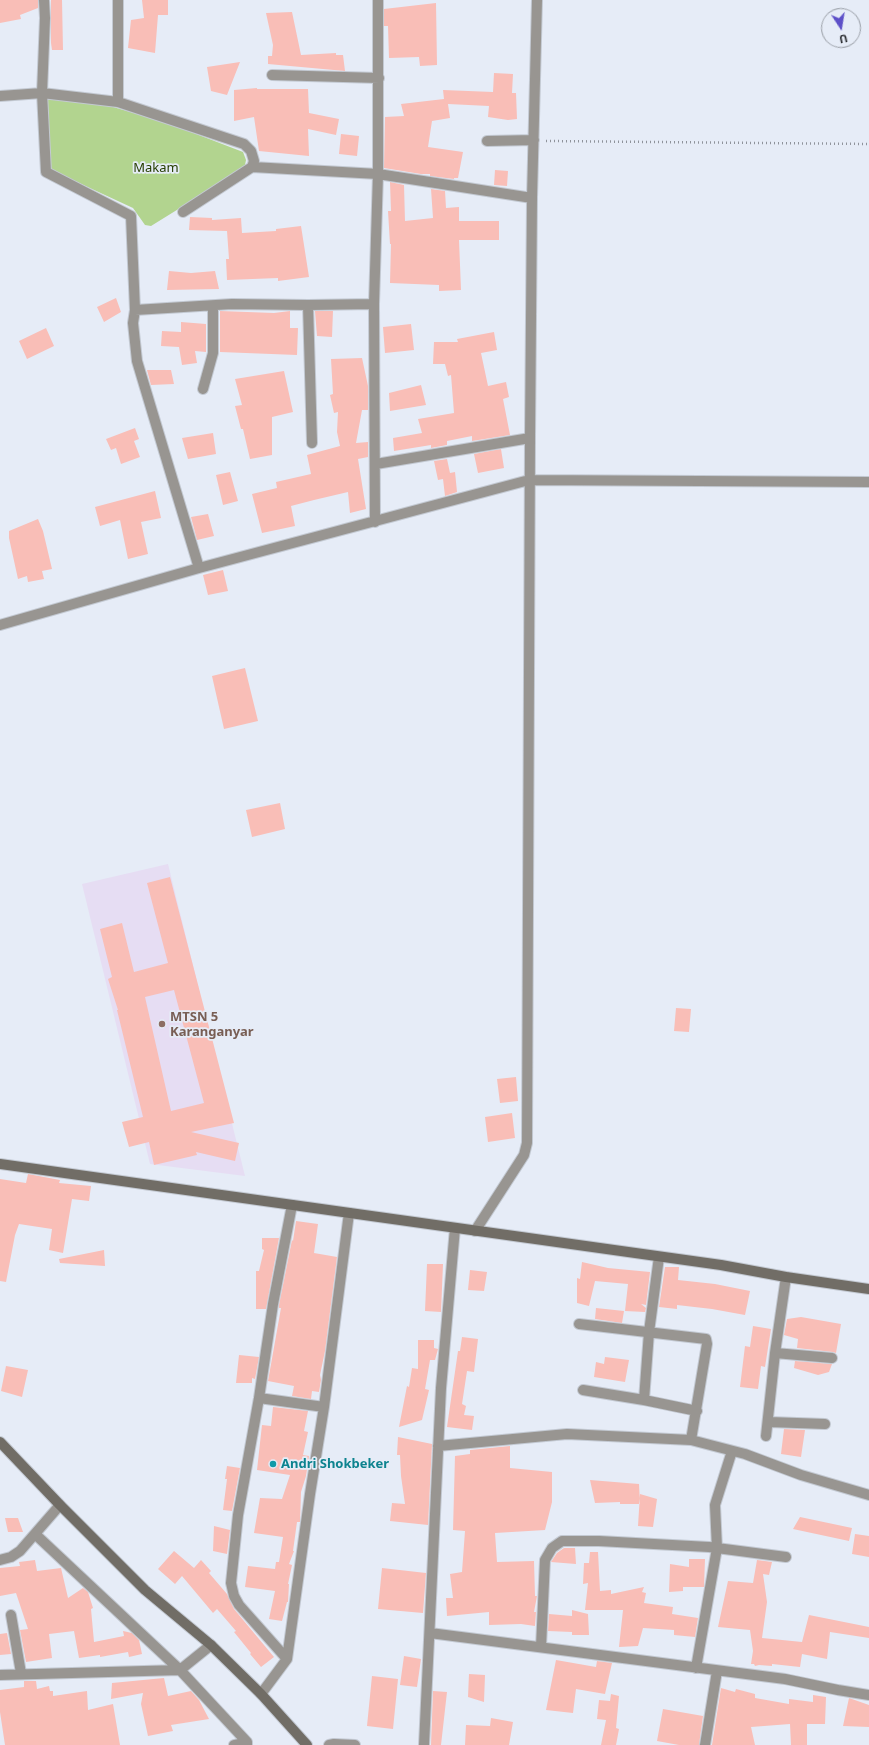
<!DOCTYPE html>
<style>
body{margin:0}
#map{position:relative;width:869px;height:1745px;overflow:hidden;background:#e6ecf7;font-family:"Noto Sans",sans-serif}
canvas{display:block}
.north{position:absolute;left:821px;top:8px;width:40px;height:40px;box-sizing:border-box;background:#e6ecf7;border:1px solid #999ea6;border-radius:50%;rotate:168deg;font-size:11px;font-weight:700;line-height:16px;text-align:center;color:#26282c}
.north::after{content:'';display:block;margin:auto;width:14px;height:18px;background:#5d50c8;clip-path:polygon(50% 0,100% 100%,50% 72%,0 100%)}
</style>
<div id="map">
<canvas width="869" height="1745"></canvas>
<div class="north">U</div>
</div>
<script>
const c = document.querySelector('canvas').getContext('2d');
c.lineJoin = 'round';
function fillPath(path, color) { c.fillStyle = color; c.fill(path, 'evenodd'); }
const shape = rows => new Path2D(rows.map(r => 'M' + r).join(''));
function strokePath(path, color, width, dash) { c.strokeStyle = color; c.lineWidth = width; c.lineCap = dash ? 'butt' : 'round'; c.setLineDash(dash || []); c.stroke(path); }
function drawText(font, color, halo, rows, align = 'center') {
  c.font = font + ' "Noto Sans",sans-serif'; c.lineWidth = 3.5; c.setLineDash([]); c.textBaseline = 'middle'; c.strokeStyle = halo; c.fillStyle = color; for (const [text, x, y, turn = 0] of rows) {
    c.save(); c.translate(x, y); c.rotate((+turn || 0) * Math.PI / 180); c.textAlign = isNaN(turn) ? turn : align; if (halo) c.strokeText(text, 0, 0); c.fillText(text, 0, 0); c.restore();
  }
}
const education = shape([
 [168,864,245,1176,150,1164,82,884]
]);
const green = shape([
 [49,97,96,102,165,122,243,152,246,160,245,165,243,169,151,226,145,225,133,208,51,170,45,102]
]);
const building = shape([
 [0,0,38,0,38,8,20,15,21,19,0,23],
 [51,0,62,0,63,50,52,50,51,43],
 [142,0,168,0,168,15,158,15,155,53,128,48,131,20,144,18],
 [436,3,437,65,420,66,419,57,389,58,388,26,384,26,384,9],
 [292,12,301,55,336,53,336,55,343,55,345,71,268,64,268,56,272,56,273,45,266,13],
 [240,62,227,95,211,91,207,67],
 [494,73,513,74,512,93,516,93,517,119,508,120,488,117,489,106,448,104,450,118,432,121,428,147,463,152,458,178,454,178,454,179,430,176,430,174,421,174,384,168,385,117,404,116,401,104,444,99,443,90,493,92],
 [257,88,257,89,308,89,309,113,339,119,336,135,308,129,309,156,259,151,254,117,234,121,234,90],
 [341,134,359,136,357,156,339,154],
 [495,170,508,171,507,186,494,185],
 [390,182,404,185,405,221,433,218,431,189,445,191,446,208,459,207,459,221,499,221,499,240,459,240,461,290,439,291,439,285,390,283,391,244,390,244,388,211,391,211],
 [190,217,212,218,212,220,241,218,242,233,276,231,276,229,301,226,309,277,278,281,278,278,227,280,226,259,229,259,227,231,189,230],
 [169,271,191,273,215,271,219,289,167,290],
 [116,298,121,312,104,322,97,307],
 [220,311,274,313,290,311,290,328,298,328,297,355,220,352],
 [315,311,333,311,332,337,317,336],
 [181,322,206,324,206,352,195,351,197,363,182,365,179,347,161,346,162,331,181,332],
 [411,324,414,350,385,353,383,327],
 [46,328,54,346,27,359,19,341],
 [494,332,497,350,481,353,488,386,506,382,509,397,503,399,510,435,472,441,472,436,447,441,447,445,431,448,431,445,394,451,393,438,422,433,418,419,454,413,451,375,448,376,445,364,433,364,434,342,458,342,457,339],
 [362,358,368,386,368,410,362,410,356,443,368,442,368,457,358,459,366,509,350,513,348,492,314,500,291,506,295,526,262,533,252,494,277,488,276,482,311,474,307,455,340,446,337,432,338,412,334,413,330,395,333,394,331,359],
 [147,370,171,370,174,384,151,385],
 [284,371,293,412,272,417,272,455,250,459,243,429,241,429,235,406,242,405,235,379],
 [421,385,426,405,390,411,389,393],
 [135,428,139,439,134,441,140,457,121,464,116,448,111,450,106,439],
 [213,433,216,454,188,459,182,438],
 [501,449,504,468,478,473,474,454],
 [447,459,450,473,455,472,457,492,445,496,443,479,438,480,434,461],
 [230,472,238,501,223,505,216,475],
 [155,491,161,518,141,522,148,554,128,559,120,520,100,526,95,507],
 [208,514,214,536,197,540,191,517],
 [38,519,43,531,52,569,42,571,44,579,28,582,27,576,18,579,9,538,9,531],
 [223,570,228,591,208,595,203,575],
 [245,668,258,721,224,729,212,676],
 [280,803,285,829,252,837,246,810],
 [170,877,234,1123,191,1132,239,1143,235,1161,196,1152,197,1155,154,1165,149,1142,129,1147,122,1122,143,1117,117,1010,118,1010,108,979,112,977,100,929,122,923,134,972,168,963,147,883],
 [174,990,204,1103,171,1111,145,997],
 [676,1008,691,1009,689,1032,674,1031],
 [516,1077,518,1101,500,1103,497,1079],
 [512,1113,515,1138,488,1142,485,1117],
 [28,1174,60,1180,59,1183,91,1186,89,1201,72,1199,63,1253,49,1250,52,1229,19,1224,15,1235,6,1282,0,1281,0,1179,26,1183],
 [296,1221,318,1224,314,1253,337,1257,325,1351,320,1375,321,1380,319,1392,312,1391,311,1399,292,1396,294,1386,268,1381,281,1308,279,1308,279,1305,292,1240,293,1241],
 [262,1238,279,1238,266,1309,256,1309,256,1271,259,1271,264,1250,262,1249],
 [104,1250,105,1266,60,1263,59,1259],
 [582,1262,608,1268,650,1272,646,1305,641,1304,646,1308,645,1312,625,1311,628,1284,595,1281,589,1306,577,1303,577,1278,580,1279],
 [427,1264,443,1264,441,1312,425,1311],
 [665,1267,679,1267,678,1280,715,1284,750,1291,745,1315,712,1309,677,1305,677,1309,659,1307],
 [470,1270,487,1272,484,1291,468,1290],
 [596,1308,624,1311,622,1323,595,1319],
 [801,1317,841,1324,836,1353,833,1352,797,1348,798,1339,784,1335,787,1319],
 [753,1326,771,1329,765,1367,761,1366,758,1389,740,1387,745,1346,750,1347],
 [462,1337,478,1339,474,1372,467,1371,462,1404,466,1406,464,1415,474,1416,472,1430,447,1427,458,1351,460,1351],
 [418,1340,434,1340,434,1348,438,1349,435,1360,430,1360,425,1389,429,1390,422,1420,399,1427,407,1386,409,1387,412,1368,418,1369],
 [239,1355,259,1357,255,1379,252,1378,252,1383,236,1383],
 [605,1357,629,1360,625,1382,594,1377,596,1362,604,1364],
 [795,1361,831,1364,832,1364,829,1372,818,1375,794,1368],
 [6,1366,28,1370,22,1397,1,1391],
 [273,1407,308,1411,304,1431,308,1432,303,1455,309,1456,306,1476,301,1492,300,1522,297,1522,293,1551,294,1551,289,1564,292,1565,288,1584,289,1584,288,1602,287,1602,282,1621,269,1619,275,1591,245,1587,248,1566,275,1569,276,1562,279,1562,283,1537,254,1533,260,1498,282,1499,290,1475,257,1470,262,1425,271,1426],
 [784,1429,805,1430,801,1457,781,1454],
 [398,1437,432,1444,428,1525,390,1521,392,1503,405,1504,401,1476,400,1455,397,1455],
 [510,1446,510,1468,552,1472,552,1502,545,1530,495,1533,497,1562,534,1561,535,1596,537,1596,534,1612,536,1612,535,1626,521,1624,489,1625,489,1612,447,1616,446,1598,453,1598,450,1574,462,1572,465,1531,453,1530,455,1456,470,1454,470,1450],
 [227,1466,240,1468,232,1511,223,1510,227,1479,225,1479],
 [590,1480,639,1484,640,1504,620,1504,620,1502,595,1503],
 [640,1494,657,1499,653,1527,638,1526],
 [800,1517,852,1528,849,1541,793,1529],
 [5,1518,18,1518,23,1532,8,1532],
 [214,1526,230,1530,227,1554,213,1551],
 [855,1534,869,1536,869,1557,852,1554],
 [564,1548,575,1548,576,1564,551,1562,557,1553],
 [174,1551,194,1568,201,1560,211,1571,209,1573,227,1594,234,1609,274,1657,261,1667,250,1654,251,1653,234,1632,236,1631,217,1609,213,1613,182,1576,175,1584,158,1569],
 [590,1552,598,1552,600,1591,611,1590,611,1594,644,1587,642,1592,646,1593,644,1603,673,1607,672,1614,698,1618,695,1637,674,1635,674,1630,643,1628,638,1646,619,1647,623,1610,585,1610,588,1583,583,1584,584,1563,589,1563],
 [689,1559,705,1559,704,1587,683,1587,683,1591,669,1592,670,1564,689,1567],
 [35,1560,37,1571,61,1568,68,1598,83,1588,88,1592,93,1608,91,1609,94,1642,124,1636,123,1631,132,1633,139,1640,142,1654,129,1657,128,1652,100,1657,100,1655,79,1658,74,1631,49,1634,52,1658,26,1662,20,1630,28,1629,16,1593,0,1596,0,1568,20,1566,19,1562],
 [757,1560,772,1562,769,1575,763,1574,767,1602,762,1638,802,1642,809,1615,869,1627,869,1638,830,1632,827,1659,802,1654,800,1667,772,1664,772,1666,759,1665,755,1666,754,1664,751,1664,753,1651,750,1630,718,1627,728,1581,753,1583],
 [382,1568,426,1573,423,1613,378,1609],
 [572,1610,588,1614,589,1635,572,1635,572,1632,548,1631,549,1614,572,1616],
 [7,1633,11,1654,0,1655,0,1634],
 [404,1656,421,1659,417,1687,400,1685],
 [556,1660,596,1667,597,1661,612,1663,605,1694,576,1689,573,1713,546,1710],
 [469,1674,485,1675,484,1702,468,1697],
 [372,1676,398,1679,393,1729,367,1726],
 [164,1678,168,1696,191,1691,199,1700,209,1719,171,1725,173,1731,148,1736,141,1704,143,1693,111,1699,112,1683],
 [24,1681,36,1681,37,1689,49,1686,50,1691,53,1691,53,1696,87,1691,88,1710,113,1704,120,1745,5,1745,0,1712,0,1690,24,1687],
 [721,1688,735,1692,736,1689,755,1694,755,1698,789,1704,789,1699,813,1702,813,1695,826,1697,825,1724,807,1724,807,1745,791,1745,790,1724,751,1727,755,1745,712,1745],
 [433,1691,447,1692,441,1745,431,1745],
 [611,1694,619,1696,616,1728,619,1729,616,1745,601,1745,606,1720,597,1719,599,1700,610,1701],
 [849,1698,869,1705,869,1727,843,1726],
 [663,1709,703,1716,699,1745,679,1745,657,1741],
 [491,1718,513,1722,509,1745,465,1745,466,1725,490,1726]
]);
const path = shape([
 [546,141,869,144]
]);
const minor = shape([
 [44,0,45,18,42,93,46,172,131,216,135,310,133,323,137,361,199,568],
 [272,75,379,78],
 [0,96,42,93,118,102,244,144,251,151,254,161,252,167],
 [118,102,118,0],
 [487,141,534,140],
 [183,212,252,167,378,174,532,198],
 [308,305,312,443],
 [135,310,232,304,308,305,374,304],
 [203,389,213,353,213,306],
 [376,464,530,438],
 [375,522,374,304,378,174,378,0],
 [0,625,199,568,529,480,869,482],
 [475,1231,524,1155,527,1143,530,438,532,198,537,0],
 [579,1324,706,1339,707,1344,691,1440],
 [775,1353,832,1358],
 [583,1390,644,1400,697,1411],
 [259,1398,324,1407],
 [644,1400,649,1332,659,1257],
 [769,1422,825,1424],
 [766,1436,775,1353,786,1277],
 [438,1446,567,1434,691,1440,745,1454,801,1475,869,1495],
 [35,1534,180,1670,247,1742,247,1745],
 [0,1560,11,1557,20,1551,60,1505],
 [11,1615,21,1673],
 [430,1633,785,1679,838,1690,869,1695],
 [541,1647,545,1560,552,1548,562,1541,599,1541,709,1547,786,1557],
 [287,1659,239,1605,234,1596,231,1583,238,1515,259,1398,273,1304,292,1205],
 [696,1668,717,1548,715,1505,732,1451],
 [0,1675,180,1670,211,1645],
 [261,1694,287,1659,310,1494,324,1407,349,1213],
 [234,1745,247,1742],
 [329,1745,334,1744,355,1745],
 [424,1745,441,1388,455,1228],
 [705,1745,717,1671]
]);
const secondary = shape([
 [0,1164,721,1265,786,1277,869,1289],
 [0,1442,60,1505,145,1590,211,1645,261,1694,307,1745]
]);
const markers = [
 [162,1024,4,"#8d6e63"],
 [273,1464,4,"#0f9aa8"]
];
const parkNames = [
 ["Makam",156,168]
];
const educationNames = [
 ["MTSN 5",170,1017],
 ["Karanganyar",170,1032]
];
const cultureNames = [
 ["Andri Shokbeker",281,1464]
];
fillPath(education, '#e6ddf3');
fillPath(green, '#b2d48f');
fillPath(building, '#f9beb7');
strokePath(minor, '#c3c9d2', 12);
strokePath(secondary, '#c3c9d2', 12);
strokePath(path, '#8f939b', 2.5, [1, 3]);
strokePath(minor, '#989591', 10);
strokePath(secondary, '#716d66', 10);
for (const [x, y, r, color] of markers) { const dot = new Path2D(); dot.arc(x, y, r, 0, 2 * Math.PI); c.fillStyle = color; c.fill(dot); strokePath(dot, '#e6ecf7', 1.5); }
drawText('13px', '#263e01', '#e6ecf7', parkNames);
drawText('bold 13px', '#785e54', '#e6ecf7', educationNames, 'left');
drawText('bold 13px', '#0d838f', '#e6ecf7', cultureNames, 'left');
</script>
